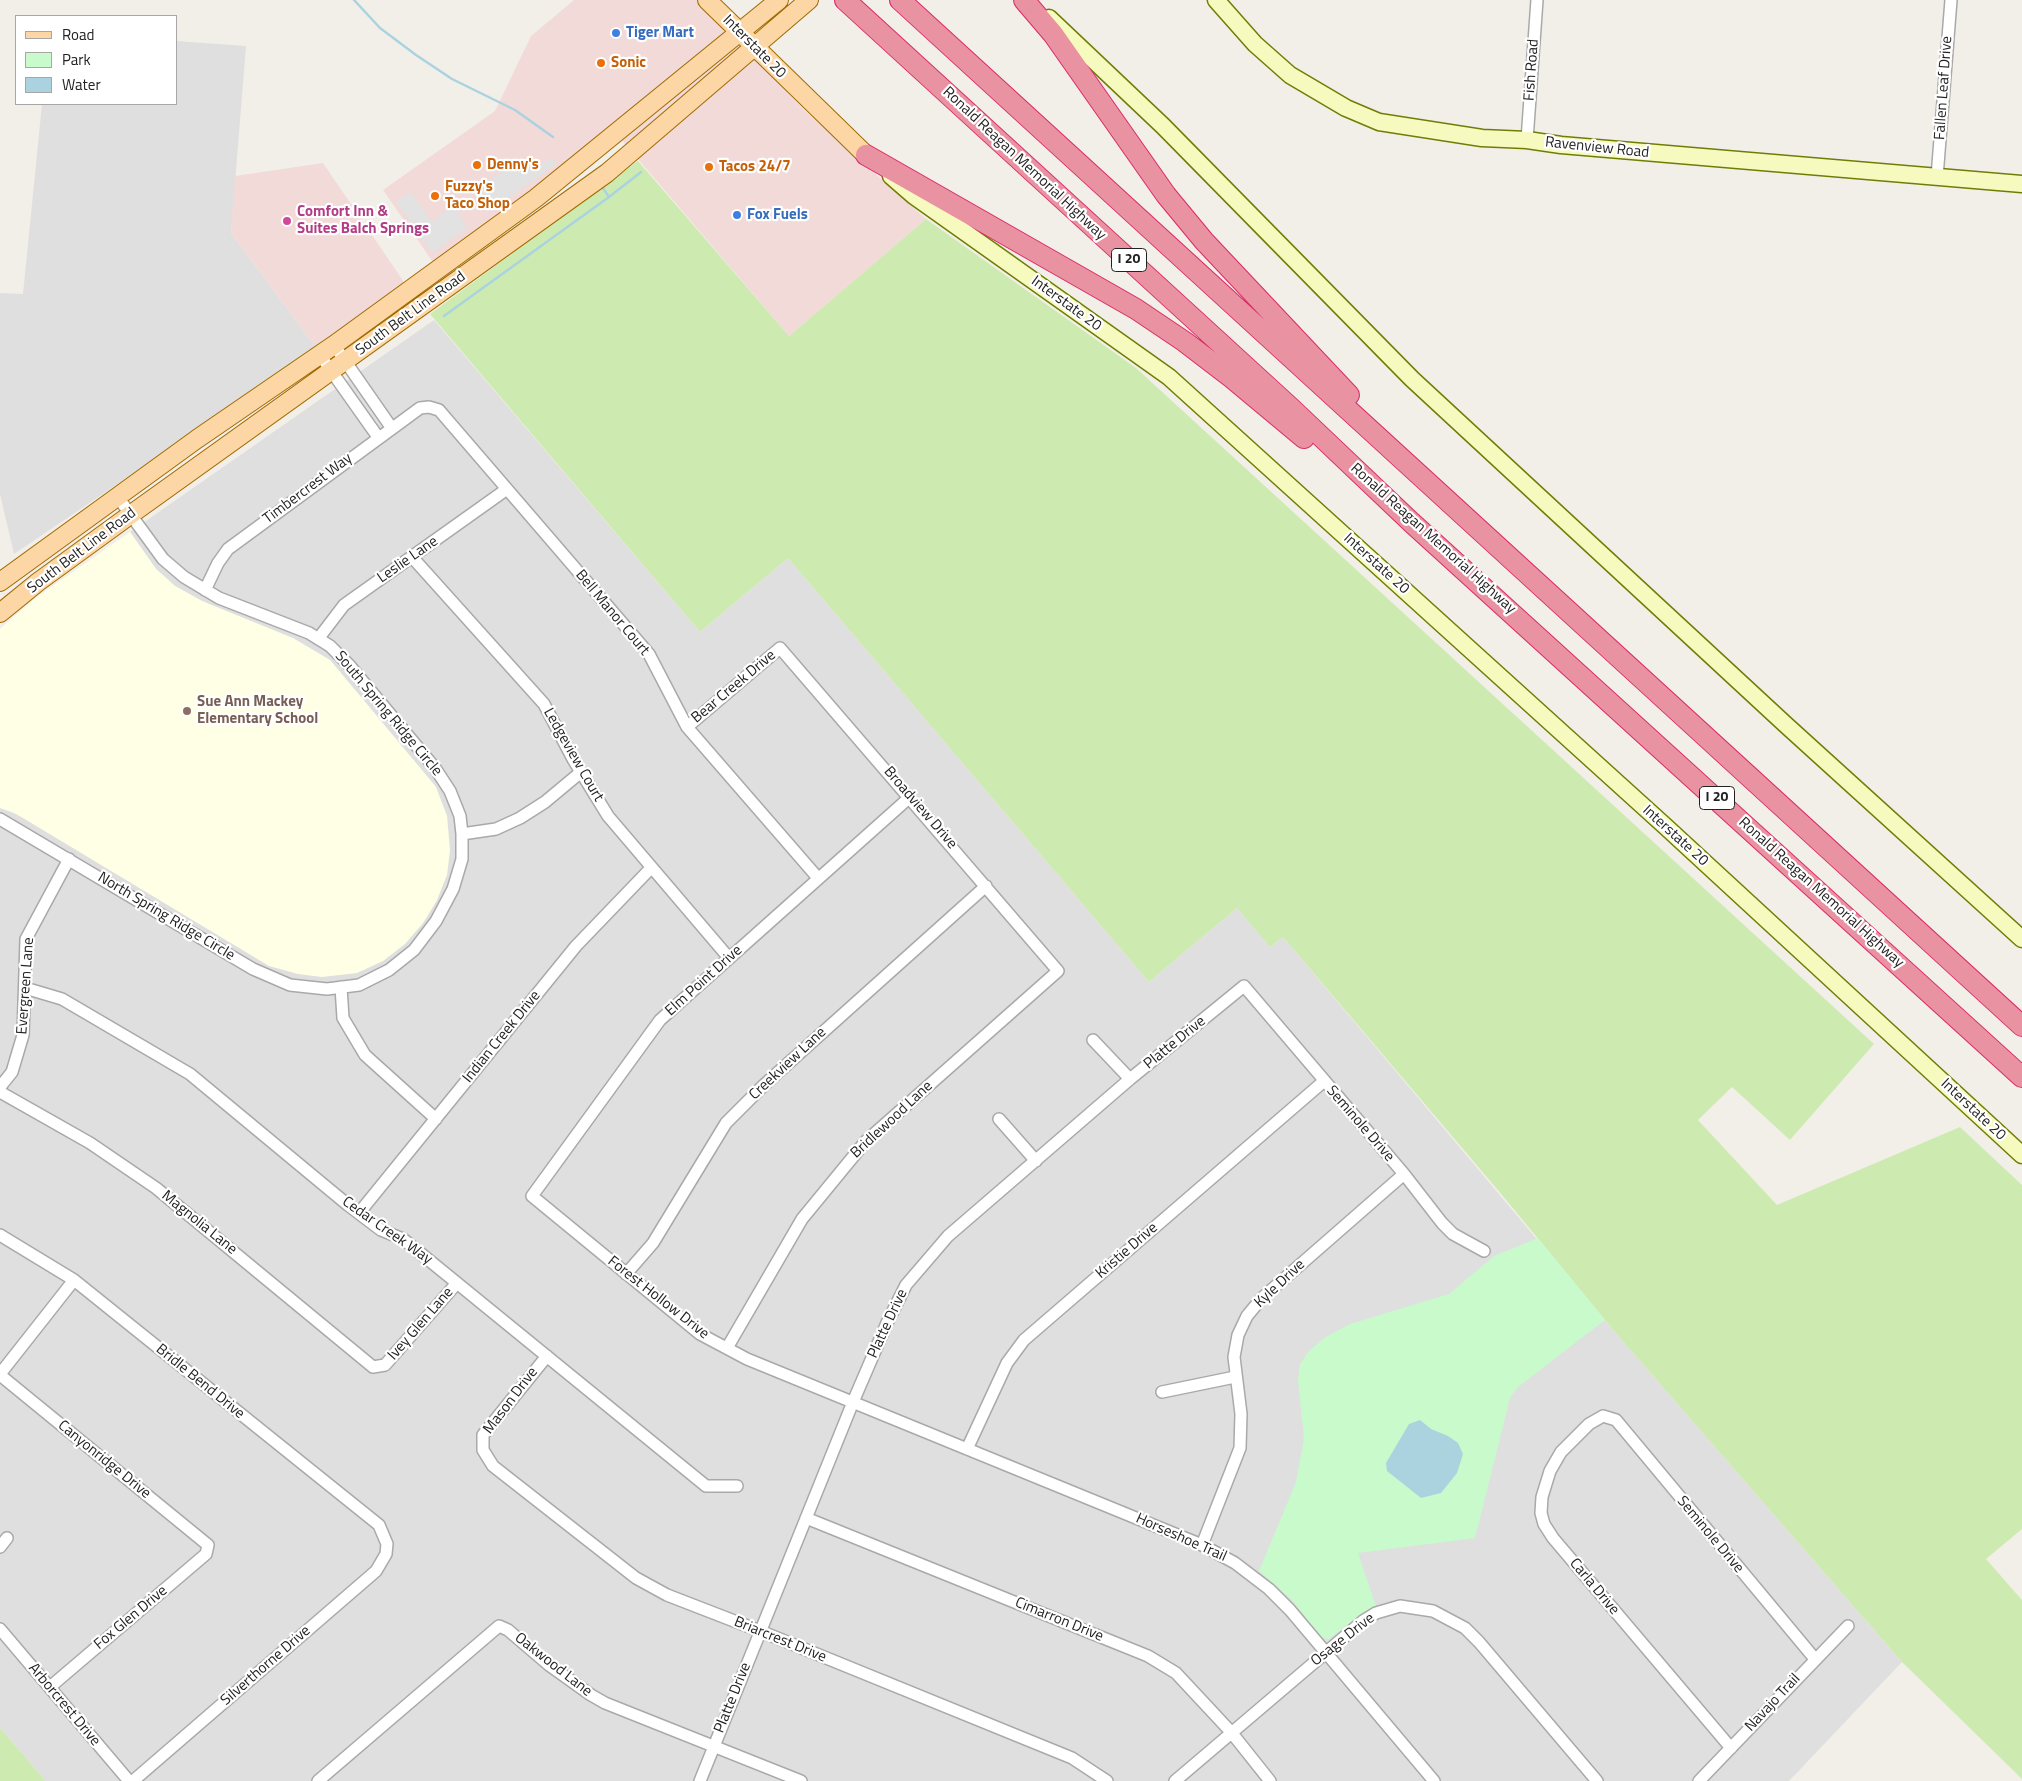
<!DOCTYPE html>
<style>
body{margin:0}
#map{position:relative;width:2022px;height:1781px;overflow:hidden;background:#f2efe9;font-family:"Titillium Web",sans-serif}
canvas{display:block}
.legend{position:absolute;left:15px;top:15px;width:162px;height:90px;box-sizing:border-box;background:#fff;border:1px solid #a7a7a7;margin:0;padding:6px 9px;list-style:none;font-size:15px;color:#222}
.legend li{display:flex;align-items:center;gap:10px;height:25px}
.legend b{width:25px;border:1px solid #a7a7a7}
</style>
<div id="map">
<canvas width="2022" height="1781"></canvas>
<ul class="legend">
<li><b style="height:6px;background:#fcd6a4"></b>Road</li>
<li><b style="height:14px;background:#c8facc"></b>Park</li>
<li><b style="height:14px;background:#aad3df"></b>Water</li>
</ul>
</div>
<script>
const c = document.querySelector('canvas').getContext('2d');
c.lineJoin = 'round';
function fillPath(path, color) { c.fillStyle = color; c.fill(path, 'evenodd'); }
const shape = rows => new Path2D(rows.map(r => 'M' + r).join(''));
function strokePath(path, color, width, dash) { c.strokeStyle = color; c.lineWidth = width; c.lineCap = dash ? 'butt' : 'round'; c.setLineDash(dash || []); c.stroke(path); }
function drawText(font, color, halo, rows, align = 'center') {
  c.font = font + ' "Titillium Web",sans-serif'; c.lineWidth = 4.5; c.setLineDash([]); c.textBaseline = 'middle'; c.strokeStyle = halo; c.fillStyle = color; for (const [text, x, y, turn = 0] of rows) {
    c.save(); c.translate(x, y); c.rotate((+turn || 0) * Math.PI / 180); c.textAlign = isNaN(turn) ? turn : align; if (halo) c.strokeText(text, 0, 0); c.fillText(text, 0, 0); c.restore();
  }
}
const residential = shape([
 [176,41,246,46,231,233,317,349,14,554,0,494,0,293,23,294,42,104,176,104],
 [434,320,700,632,788,558,1149,982,1237,908,1270,947,1283,937,1614,1331,1902,1662,1789,1781,46,1781,0,1728,0,808,383,961,405,943,423,923,437,900,436,787,330,660,202,601,175,586,156,569,130,532]
]);
const commercial = shape([
 [574,0,698,0,804,110,926,219,789,336,614,131,435,265,383,190,495,111,531,36],
 [323,163,406,285,317,349,231,233,235,176]
]);
const education = shape([
 [130,532,156,569,175,586,202,601,293,638,330,660,436,787,447,816,450,850,447,875,437,900,423,923,405,944,383,961,357,973,322,977,298,974,269,966,13,812,0,808,0,629,34,599]
]);
const grass = shape([
 [638,161,789,336,926,219,1136,368,1874,1044,1790,1140,1732,1087,1698,1120,1777,1205,1960,1127,2022,1185,2022,1529,1986,1559,2022,1600,2022,1779,1902,1662,1614,1331,1502,1195,1283,937,1270,947,1237,908,1149,982,788,558,700,632,621,539,430,314],
 [0,1728,46,1781,0,1781]
]);
const park = shape([
 [1538,1238,1605,1320,1518,1387,1510,1398,1475,1538,1358,1553,1377,1609,1352,1621,1329,1639,1321,1638,1292,1600,1259,1571,1296,1482,1304,1438,1298,1381,1300,1364,1309,1351,1324,1338,1350,1324,1449,1294,1494,1256]
]);
const parking = shape([
 [551,158,556,164,490,211,486,205,483,207,472,192,513,164,517,170,526,163,540,165],
 [410,192,432,222,454,205,467,228,432,253,396,202]
]);
const water = shape([
 [1420,1420,1431,1429,1448,1436,1458,1443,1463,1454,1457,1473,1441,1493,1421,1498,1387,1471,1386,1463,1409,1424]
]);
const stream = shape([
 [354,0,380,28,416,55,452,79,515,110,553,137],
 [603,188,609,197,641,172],
 [444,316,609,197]
]);
const street = shape([
 [1527,140,1537,0],
 [1937,177,1951,0],
 [334,345,391,427],
 [320,355,378,437],
 [412,557,544,704,573,759,608,816,729,958],
 [205,590,218,563,228,549,420,408,429,407,439,410,649,654,687,727,818,878],
 [318,639,344,605,507,489],
 [687,727,780,648,1058,971,866,1141,802,1219,727,1348],
 [910,797,660,1020,532,1196,700,1334,747,1359,1202,1545,1235,1563,1269,1589,1290,1610,1434,1781],
 [0,819,253,969,290,985,327,989,359,985,389,970,414,950,436,921,453,889,462,859,462,834,460,816,450,791,435,768,350,666,330,646,309,633,219,598,184,577,163,559,117,496],
 [462,834,496,829,520,818,545,802,581,772],
 [341,987,343,1018,365,1055,436,1119],
 [25,988,62,999,190,1074,348,1205,381,1230,403,1239,706,1486,737,1486],
 [1093,1040,1130,1079],
 [0,1087,12,1072,23,1035,26,939,69,859],
 [0,1092,90,1143,156,1188,373,1367,385,1365,457,1283],
 [999,1119,1036,1161],
 [359,1213,576,946,651,868],
 [0,1235,74,1280,379,1525,387,1544,386,1554,376,1571,133,1781],
 [626,1274,653,1243,726,1123,764,1085,986,886],
 [547,1356,483,1435,483,1450,493,1466,636,1578,667,1595,760,1631,1072,1758,1107,1781],
 [0,1374,74,1280],
 [0,1375,208,1545,206,1554,50,1687],
 [1162,1392,1235,1377],
 [967,1449,1007,1363,1024,1340,1323,1082],
 [806,1518,1148,1656,1176,1673,1231,1732,1270,1781],
 [1202,1545,1240,1448,1241,1414,1234,1357,1238,1335,1247,1316,1261,1299,1404,1174],
 [0,1547,7,1538],
 [0,1629,129,1781],
 [1731,1748,1553,1538,1544,1524,1541,1513,1542,1497,1550,1471,1561,1452,1589,1424,1603,1416,1616,1420,1815,1659],
 [318,1781,499,1626,508,1630,549,1665,591,1695,605,1703,801,1781],
 [700,1781,853,1402,887,1323,906,1285,948,1236,1130,1079,1244,986,1404,1174,1442,1223,1453,1234,1484,1251],
 [1175,1781,1363,1621,1376,1613,1400,1606,1433,1611,1465,1628,1479,1642,1597,1781],
 [1699,1781,1848,1626]
]);
const secondary = shape([
 [1216,0,1255,44,1290,75,1346,108,1379,122,1482,138,1527,140,1561,145,2022,184],
 [1049,18,1163,126,1412,379,1786,725,2022,939],
 [891,176,914,196,1169,377,1665,826,2022,1155]
]);
const primary = shape([
 [707,0,866,155],
 [0,582,197,439,334,345,536,198,779,0],
 [0,613,38,582,130,515,607,173,809,0]
]);
const highway = shape([
 [845,0,1291,408,1411,522,2022,1077],
 [900,0,2022,1026],
 [1024,0,1053,34,1166,195,1204,241,1349,395],
 [866,155,1136,309,1185,342,1232,378,1304,438]
]);
const markers = [
 [616,33,5,"#3f7fe0"],
 [601,63,5,"#e8710a"],
 [477,165,5,"#e8710a"],
 [709,167,5,"#e8710a"],
 [435,196,5,"#e8710a"],
 [737,215,5,"#3f7fe0"],
 [287,221,5,"#d1479c"],
 [187,711,5,"#8d6e63"]
];
const shields = [
 [1129,260,35],
 [1717,798,35]
];
const shieldNames = [
 ["I 20",1129,260],
 ["I 20",1717,798]
];
const shopNames = [
 ["Tiger Mart",626,33],
 ["Fox Fuels",747,215]
];
const streetNames = [
 ["Interstate 20",754,47,45],
 ["Fish Road",1532,70,-86],
 ["Fallen Leaf Drive",1944,88,-86],
 ["Ravenview Road",1597,148,6],
 ["Ronald Reagan Memorial Highway",1024,164,43],
 ["Interstate 20",1066,304,36],
 ["South Belt Line Road",411,314,-36],
 ["Timbercrest Way",308,489,-37],
 ["Ronald Reagan Memorial Highway",1433,539,42],
 ["South Belt Line Road",82,551,-37],
 ["Leslie Lane",408,560,-35],
 ["Interstate 20",1376,564,42],
 ["Bell Manor Court",612,613,50],
 ["Bear Creek Drive",734,687,-40],
 ["South Spring Ridge Circle",388,714,50],
 ["Ledgeview Court",573,755,60],
 ["Broadview Drive",920,808,49],
 ["Interstate 20",1675,836,42],
 ["Ronald Reagan Memorial Highway",1821,893,42],
 ["North Spring Ridge Circle",166,917,31],
 ["Elm Point Drive",704,981,-42],
 ["Evergreen Lane",26,986,-86],
 ["Indian Creek Drive",502,1037,-51],
 ["Platte Drive",1175,1043,-39],
 ["Creekview Lane",788,1064,-43],
 ["Interstate 20",1973,1110,43],
 ["Bridlewood Lane",892,1120,-43],
 ["Seminole Drive",1360,1124,49],
 ["Magnolia Lane",199,1223,39],
 ["Cedar Creek Way",387,1231,35],
 ["Kristie Drive",1127,1251,-41],
 ["Kyle Drive",1280,1284,-43],
 ["Forest Hollow Drive",658,1298,38],
 ["Ivey Glen Lane",421,1324,-49],
 ["Platte Drive",888,1324,-65],
 ["Bridle Bend Drive",200,1382,39],
 ["Mason Drive",511,1401,-53],
 ["Canyonridge Drive",104,1460,39],
 ["Seminole Drive",1710,1535,50],
 ["Horseshoe Trail",1181,1538,24],
 ["Carla Drive",1594,1587,50],
 ["Fox Glen Drive",131,1618,-40],
 ["Cimarron Drive",1059,1620,22],
 ["Briarcrest Drive",780,1640,22],
 ["Osage Drive",1343,1640,-38],
 ["Oakwood Lane",553,1665,38],
 ["Silverthorne Drive",266,1666,-41],
 ["Platte Drive",733,1698,-68],
 ["Navajo Trail",1773,1703,-47],
 ["Arborcrest Drive",64,1705,50]
];
const foodNames = [
 ["Sonic",611,63],
 ["Denny's",487,165],
 ["Tacos 24/7",719,167],
 ["Fuzzy's",445,187],
 ["Taco Shop",445,204]
];
const hotelNames = [
 ["Comfort Inn &",297,212],
 ["Suites Balch Springs",297,229]
];
const educationNames = [
 ["Sue Ann Mackey",197,702],
 ["Elementary School",197,719]
];
fillPath(residential, '#e0dfdf');
fillPath(commercial, '#f2dad9');
fillPath(education, '#ffffe5');
fillPath(grass, '#cdebb0');
fillPath(park, '#c8facc');
fillPath(parking, '#e2e2e2');
fillPath(water, '#aad3df');
strokePath(stream, '#aad3df', 2.5);
strokePath(street, '#a9a9a9', 14);
strokePath(secondary, '#707d05', 19);
strokePath(primary, '#a06b00', 20);
strokePath(highway, '#dc2a67', 22);
strokePath(street, '#fff', 11);
strokePath(secondary, '#f7fabf', 16);
strokePath(primary, '#fcd6a4', 18);
strokePath(highway, '#e892a2', 20);
for (const [x, y, r, color] of markers) { const dot = new Path2D(); dot.arc(x, y, r, 0, 2 * Math.PI); c.fillStyle = color; c.fill(dot); strokePath(dot, '#fff', 2); }
for (const [x, y, w] of shields) { const box = new Path2D(); box.roundRect(x - w / 2, y - 11.5, w, 23, 4); c.fillStyle = '#fff'; c.fill(box); strokePath(box, '#222', 1); }
drawText('bold 14px', '#222', null, shieldNames);
drawText('bold 15px', '#366cbe', '#fff', shopNames, 'left');
drawText('15px', '#222', '#fff', streetNames);
drawText('bold 15px', '#c56008', '#fff', foodNames, 'left');
drawText('bold 15px', '#b23c85', '#fff', hotelNames, 'left');
drawText('bold 15px', '#785e54', '#fff', educationNames, 'left');
</script>
